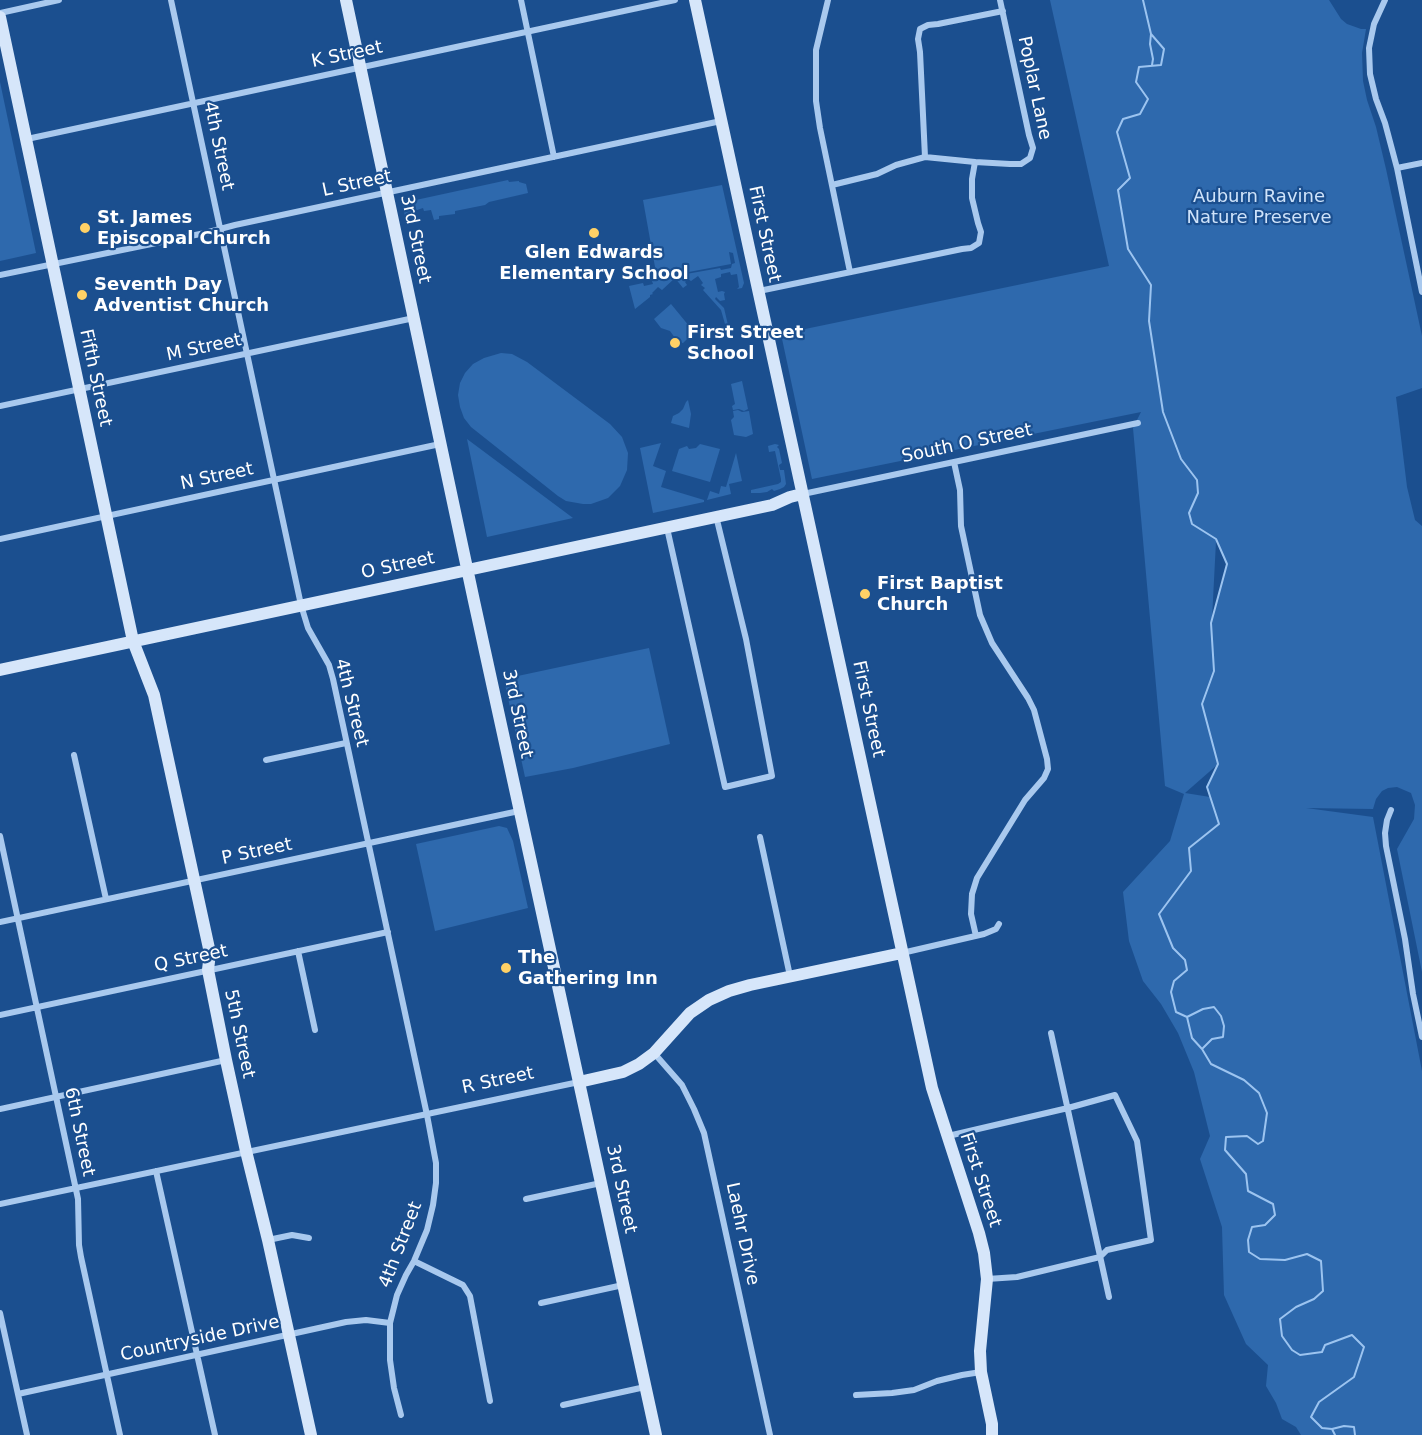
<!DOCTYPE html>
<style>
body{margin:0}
canvas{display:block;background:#1b4f8f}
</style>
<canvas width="1422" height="1435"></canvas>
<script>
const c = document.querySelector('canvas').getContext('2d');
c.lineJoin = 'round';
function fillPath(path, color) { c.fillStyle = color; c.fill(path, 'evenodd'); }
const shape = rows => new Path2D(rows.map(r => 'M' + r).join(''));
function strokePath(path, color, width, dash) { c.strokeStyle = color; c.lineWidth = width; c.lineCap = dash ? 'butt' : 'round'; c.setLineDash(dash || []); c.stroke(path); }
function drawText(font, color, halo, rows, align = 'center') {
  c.font = font + ' "DejaVu Sans",sans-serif'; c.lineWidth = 4.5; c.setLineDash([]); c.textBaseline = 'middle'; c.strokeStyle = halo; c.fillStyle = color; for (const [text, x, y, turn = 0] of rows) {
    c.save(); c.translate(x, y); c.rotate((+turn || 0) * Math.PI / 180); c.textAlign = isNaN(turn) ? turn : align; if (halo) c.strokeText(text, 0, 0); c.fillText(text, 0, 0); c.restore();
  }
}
const green = shape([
 [1050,0,1329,0,1341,19,1347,24,1361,29,1366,29,1362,53,1363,81,1367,100,1376,127,1386,169,1422,336,1422,388,1396,397,1407,487,1415,520,1422,526,1422,972,1397,849,1414,819,1415,805,1411,793,1397,787,1388,788,1382,791,1376,799,1373,809,1306,808,1373,817,1422,1071,1422,1435,1301,1435,1296,1427,1282,1419,1276,1403,1266,1386,1268,1365,1246,1344,1224,1295,1222,1227,1200,1159,1210,1136,1194,1072,1178,1033,1161,1004,1143,981,1129,941,1123,892,1170,841,1184,794,1165,786,1133,428,1141,412,812,479,781,334,1109,266],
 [1216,541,1227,564,1212,619],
 [1217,765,1207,787,1210,797,1185,793],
 [0,82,36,253,0,261],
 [508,180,509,182,519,181,519,182,526,184,528,193,489,202,485,205,455,211,455,214,439,216,439,219,434,220,431,210,424,211,423,208,414,211,413,213,405,216,402,203],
 [722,185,744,283,742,288,737,289,739,287,737,274,731,275,730,272,721,274,721,277,715,279,718,292,722,291,725,292,724,294,725,300,720,301,716,297,715,299,724,308,728,325,725,324,721,310,703,290,705,288,701,285,703,283,698,276,691,281,688,279,685,282,687,285,683,288,675,278,662,290,658,287,652,293,653,294,650,295,650,297,635,309,629,286,643,283,644,286,653,284,652,281,675,276,720,268,721,270,731,268,732,264,735,263,733,253,729,252,731,264,657,278,643,200],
 [671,304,694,332,683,343,678,342,670,331,661,328,654,319],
 [501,353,512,354,527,362,610,424,622,437,628,453,627,470,620,486,608,498,591,504,583,504,566,501,558,496,471,427,464,418,460,407,458,395,460,383,465,373,473,364,484,358],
 [742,381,748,409,744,411,739,409,733,410,732,406,735,404,731,384],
 [688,400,691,414,689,428,671,423,673,416,679,413,683,409,686,402],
 [738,410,742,412,749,411,753,434,746,437,734,435,731,420,734,417,733,411],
 [467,439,573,518,487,537],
 [661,443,653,466,666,471,661,487,704,500,704,502,653,513,640,448],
 [700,444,720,449,710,482,672,471,679,449,687,446,689,449,696,448],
 [775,444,779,445,777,447,779,449,782,463,779,465,780,470,784,470,786,484,784,487,780,489,774,491,772,489,767,492,760,493,751,493,751,490,778,484,781,482,781,479,775,451,769,452,768,446],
 [736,453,742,481,729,484,731,494,707,500,710,491,719,494,721,486,726,487],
 [649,648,670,744,573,768,525,777,505,684,513,677],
 [499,826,507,828,513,841,528,908,435,931,416,844]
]);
const stream = shape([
 [1143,0,1151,34,1164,49,1161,65,1139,67,1136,82,1148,99,1140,114,1123,119,1117,132,1130,178,1118,190,1128,249,1151,285,1149,321,1163,412,1181,459,1197,480,1198,493,1189,513,1192,524,1216,539,1227,564,1211,623,1214,671,1202,704,1218,764,1207,787,1219,824,1189,848,1191,871,1159,914,1173,948,1185,960,1187,970,1174,981,1171,992,1176,1012,1187,1017,1192,1038,1202,1049,1211,1064,1244,1080,1259,1093,1267,1113,1263,1141,1258,1144,1247,1136,1226,1137,1225,1150,1246,1174,1248,1191,1273,1204,1275,1215,1265,1225,1252,1227,1248,1240,1249,1252,1260,1259,1285,1260,1307,1254,1321,1261,1323,1291,1314,1299,1296,1307,1280,1319,1282,1336,1292,1350,1300,1355,1322,1352,1325,1345,1352,1335,1364,1347,1354,1377,1319,1402,1311,1417,1322,1428,1332,1429,1335,1435],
 [1151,34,1150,44,1153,59,1152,65],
 [1187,1017,1203,1009,1214,1007,1221,1016,1224,1026,1223,1037,1212,1039,1202,1049],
 [1332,1429,1344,1426,1354,1427,1355,1435]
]);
const street = shape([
 [171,0,301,605,308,628,329,665,333,679,427,1115,436,1163,436,1183,433,1205,427,1230,414,1261,406,1275,397,1295,390,1323,390,1360,394,1388,401,1415],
 [521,0,554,157],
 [828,0,816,50,816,101,820,128,850,272],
 [1385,0,1374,24,1369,48,1370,74,1376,99,1385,123,1397,168,1422,292],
 [0,13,59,0],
 [27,139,675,0],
 [925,157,920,52,918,39,920,29,928,25,938,24,1003,11],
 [1397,168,1422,163],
 [832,185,877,174,896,165,925,157,975,162,1010,164,1021,164,1030,158,1033,148,1029,135,1000,0],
 [0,275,205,233,235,225,721,121],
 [759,291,962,249,971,248,979,243,981,232,978,223,972,198,972,179,975,162],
 [0,406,414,318],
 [954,462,960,490,961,526,980,615,992,643,1028,698,1034,710,1047,759,1048,769,1044,778,1025,800,977,878,972,894,971,914,976,936],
 [803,494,1138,423],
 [667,528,725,787,772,776,746,639,716,516],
 [0,539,440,444],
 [74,755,106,899],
 [266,760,346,743],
 [1391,810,1387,820,1385,833,1386,846,1405,939,1413,994,1422,1037],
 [0,836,78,1199,79,1245,81,1257,120,1435],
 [760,837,790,976],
 [0,922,519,811],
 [298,951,315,1030],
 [902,953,984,934,996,929,999,924],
 [0,1015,388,932],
 [1051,1033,1109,1297],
 [654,1053,682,1085,694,1109,704,1133,770,1435],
 [0,1109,226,1060],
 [948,1136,1068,1108,1115,1095,1137,1141,1151,1240,1107,1250,1100,1257,1017,1277,987,1279],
 [156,1171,215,1435],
 [526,1199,601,1183],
 [0,1204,579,1082],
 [268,1240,292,1235,309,1238],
 [414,1261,463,1285,470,1296,490,1401],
 [541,1303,623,1285],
 [0,1313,27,1435],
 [18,1394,346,1322,366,1320,390,1323],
 [856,1395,892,1393,914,1390,937,1381,962,1375,981,1372],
 [563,1405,645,1387]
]);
const secondary = shape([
 [346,0,474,601,656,1435],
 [695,0,932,1088,979,1233,984,1253,987,1279,980,1351,981,1372,992,1424,992,1435],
 [0,17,133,641,154,695,210,953,208,970,226,1060,246,1151,268,1240,311,1435],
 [0,670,772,505,790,497,802,494],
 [579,1082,623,1072,639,1064,654,1053,690,1013,709,1000,729,991,750,985,902,953]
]);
const markers = [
 [85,228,6,"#ffd166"],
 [594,233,6,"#ffd166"],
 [82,295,6,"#ffd166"],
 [675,343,6,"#ffd166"],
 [865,594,6,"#ffd166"],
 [506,968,6,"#ffd166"]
];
const streetNames = [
 ["K Street",347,55,-12],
 ["Poplar Lane",1034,88,78],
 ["4th Street",218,146,78],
 ["L Street",357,184,-12],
 ["First Street",764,234,78],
 ["3rd Street",415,239,78],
 ["M Street",204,348,-12],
 ["Fifth Street",95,378,78],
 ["South O Street",967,444,-12],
 ["N Street",217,477,-12],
 ["O Street",398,566,-12],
 ["4th Street",351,703,76],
 ["First Street",868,709,78],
 ["3rd Street",517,714,78],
 ["P Street",257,852,-12],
 ["Q Street",191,959,-12],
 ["5th Street",239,1034,78],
 ["R Street",498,1081,-12],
 ["6th Street",79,1132,78],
 ["First Street",980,1180,72],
 ["3rd Street",621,1189,78],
 ["Laehr Drive",742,1234,78],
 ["4th Street",401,1245,-69],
 ["Countryside Drive",200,1339,-12]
];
const parkNames = [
 ["Auburn Ravine",1259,197],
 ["Nature Preserve",1259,218]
];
const poiNames = [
 ["St. James",97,218],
 ["Episcopal Church",97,239],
 ["Glen Edwards",594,253,"center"],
 ["Elementary School",594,274,"center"],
 ["Seventh Day",94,285],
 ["Adventist Church",94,306],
 ["First Street",687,333],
 ["School",687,354],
 ["First Baptist",877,584],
 ["Church",877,605],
 ["The",518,958],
 ["Gathering Inn",518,979]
];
fillPath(green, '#2e69ad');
strokePath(stream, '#9cc4f0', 2);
strokePath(street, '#a9c9ee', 6);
strokePath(secondary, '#d6e6fa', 12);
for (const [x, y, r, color] of markers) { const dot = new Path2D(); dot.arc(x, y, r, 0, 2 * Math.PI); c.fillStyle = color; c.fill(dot); strokePath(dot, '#1b4f8f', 2); }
drawText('18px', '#fff', '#1b4f8f', streetNames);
drawText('18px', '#cfe3fa', '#1b4f8f', parkNames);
drawText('bold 18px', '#fff', '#1b4f8f', poiNames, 'left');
</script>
